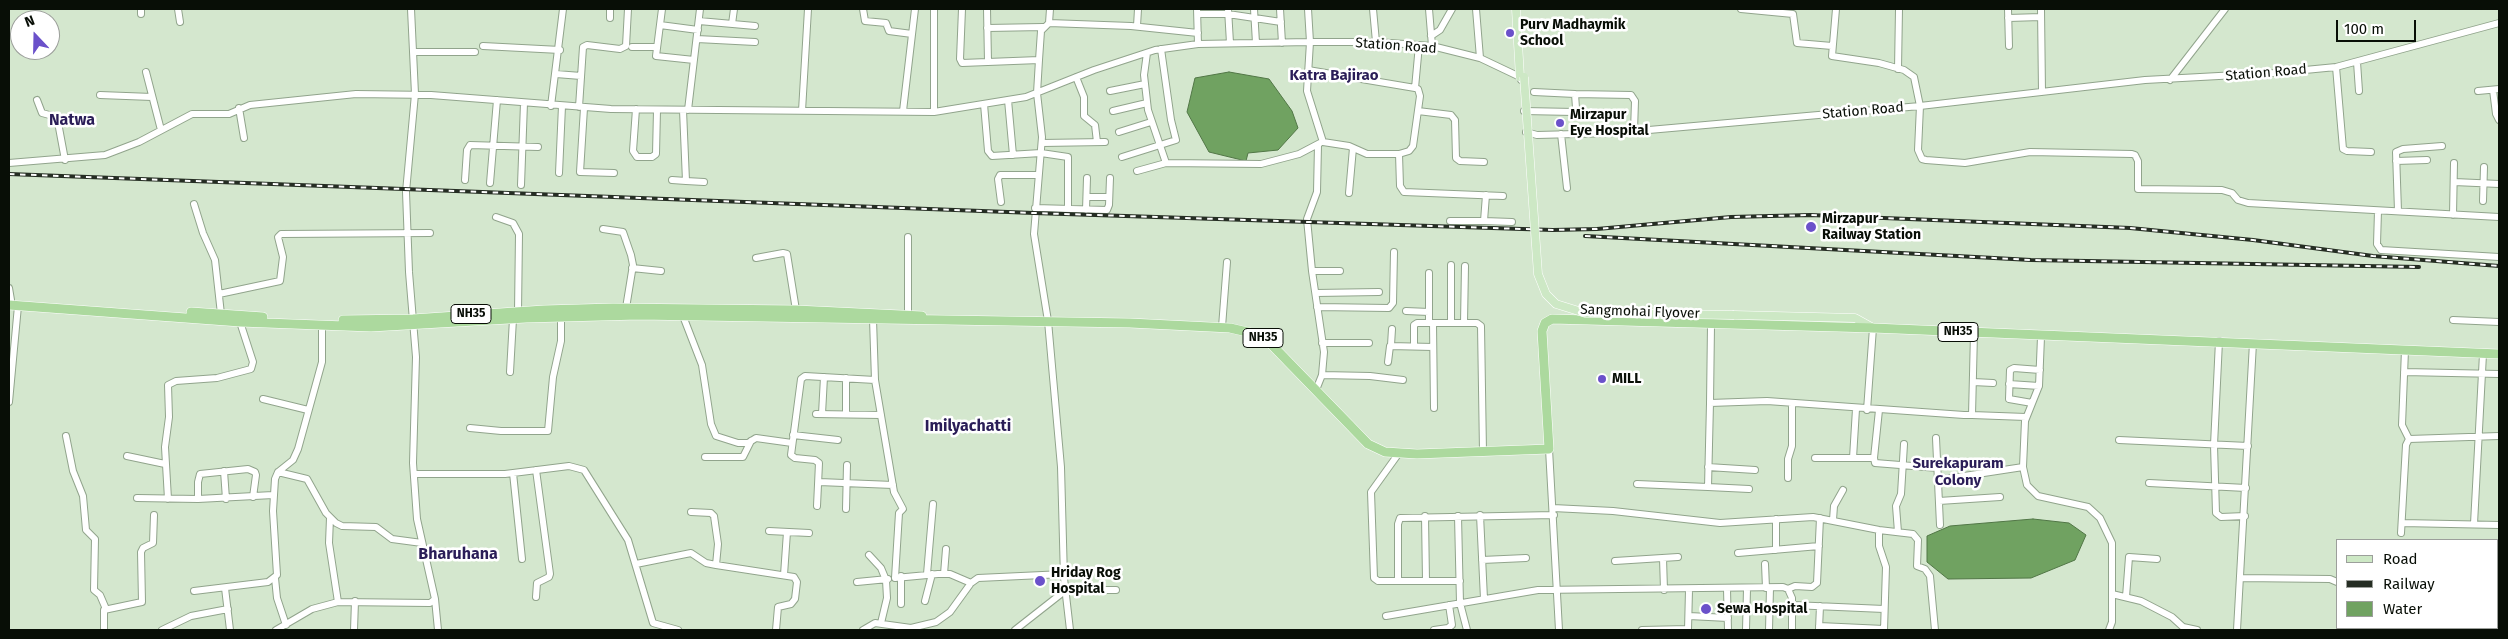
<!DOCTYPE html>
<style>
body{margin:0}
#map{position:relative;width:2508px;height:639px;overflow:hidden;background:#d4e7ce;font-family:"Fira Sans",sans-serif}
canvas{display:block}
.frame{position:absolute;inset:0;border:10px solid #080e06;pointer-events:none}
.legend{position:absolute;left:2336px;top:539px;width:162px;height:90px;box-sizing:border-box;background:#fff;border:1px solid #9c9f9b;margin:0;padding:6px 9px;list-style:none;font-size:15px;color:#080e06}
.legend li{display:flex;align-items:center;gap:10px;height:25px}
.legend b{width:25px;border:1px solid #9c9f9b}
.north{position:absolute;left:10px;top:10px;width:50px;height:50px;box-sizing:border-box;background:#fff;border:1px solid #9c9f9b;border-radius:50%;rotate:339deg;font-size:14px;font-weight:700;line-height:20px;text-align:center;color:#080e06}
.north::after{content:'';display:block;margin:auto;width:18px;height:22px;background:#6b51ca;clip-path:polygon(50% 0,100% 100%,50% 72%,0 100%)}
.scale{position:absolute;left:2336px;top:20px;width:80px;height:22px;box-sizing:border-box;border:2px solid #080e06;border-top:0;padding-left:6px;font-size:15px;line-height:18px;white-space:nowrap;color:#080e06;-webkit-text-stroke:4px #fff;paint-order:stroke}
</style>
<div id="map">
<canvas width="2508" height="639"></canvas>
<div class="frame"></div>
<ul class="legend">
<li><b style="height:6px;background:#cde8c5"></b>Road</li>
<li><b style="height:6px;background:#252d23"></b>Railway</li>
<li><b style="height:14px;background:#70a261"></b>Water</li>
</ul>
<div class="north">N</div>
<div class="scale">100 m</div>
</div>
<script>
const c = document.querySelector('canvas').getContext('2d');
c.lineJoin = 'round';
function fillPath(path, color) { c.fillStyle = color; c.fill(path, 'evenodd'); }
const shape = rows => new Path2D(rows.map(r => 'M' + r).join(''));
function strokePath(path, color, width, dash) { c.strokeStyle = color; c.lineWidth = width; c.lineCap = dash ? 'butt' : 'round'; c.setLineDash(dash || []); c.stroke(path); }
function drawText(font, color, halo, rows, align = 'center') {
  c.font = font + ' "Fira Sans",sans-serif'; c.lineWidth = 5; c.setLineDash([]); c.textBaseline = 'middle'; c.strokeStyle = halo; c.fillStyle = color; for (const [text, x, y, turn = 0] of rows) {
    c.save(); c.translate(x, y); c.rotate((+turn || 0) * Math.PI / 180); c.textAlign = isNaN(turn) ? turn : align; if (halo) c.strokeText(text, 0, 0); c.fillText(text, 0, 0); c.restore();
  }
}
const water = shape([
 [1229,72,1269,79,1292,111,1298,128,1278,150,1248,153,1246,161,1209,152,1187,112,1195,78,1229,72],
 [2033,519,2069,523,2086,535,2075,560,2031,578,1948,579,1927,562,1927,536,1950,526,2033,519]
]);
const minor = shape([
 [178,9,180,22],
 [662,9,656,56,694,60],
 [863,9,865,21,886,23,889,31,912,34],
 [934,9,934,112],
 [962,9,960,59,962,63,1039,60],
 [987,9,988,62],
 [1050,9,1049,23,1131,26,1198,33],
 [1197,9,1198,44],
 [1228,9,1230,43],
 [1254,9,1256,43],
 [1280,9,1282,43],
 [1308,9,1310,42,1376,42,1432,46,1480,58,1520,77,1521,80],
 [1373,9,1376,42],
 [1429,9,1432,46],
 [1476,9,1480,58],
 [1741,9,1793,14,1797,43,1832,46],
 [1836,9,1832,56,1879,63,1904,70,1914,77,1920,106,1918,150,1922,159,1926,160,1965,163,2030,152,2132,154,2135,155,2138,161,2138,189,2222,190,2232,193,2238,200,2248,203,2499,217],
 [2008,9,2009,46],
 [2041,9,2042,92],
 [141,14,141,9],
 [1198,14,1228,14,1281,22],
 [610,18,610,9],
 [2008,18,2041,17],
 [699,21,755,26],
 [1049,23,1041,31,1039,60,1037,93,1042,137,1034,234,1048,321,1061,467,1064,578,1070,630],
 [732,24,734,9],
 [660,25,698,30],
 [1137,26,1138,9],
 [987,28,1043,27],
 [1431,36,1440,30,1452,9],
 [697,39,755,42],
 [483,46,560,50],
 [632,47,657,47],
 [413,52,475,52],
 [1147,53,1144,75,1148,110,1166,163],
 [2357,62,2359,91],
 [2336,67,2343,149,2347,151,2371,152],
 [1898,69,1899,9],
 [1308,70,1415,88,1419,45],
 [146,72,161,130],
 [556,74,581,76],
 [1076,77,1084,97,1084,116,1095,125,1097,142],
 [2170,80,2225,9],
 [2493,90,2496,114,2499,120],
 [1110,91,1145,84],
 [2478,91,2499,89],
 [1534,92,1575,94],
 [100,95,152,97],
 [37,100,42,113,57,117,65,160],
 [1008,100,1013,155],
 [984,104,988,151,992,156,1041,153,1068,157,1068,209],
 [551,106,563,9],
 [579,107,583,47,587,45,620,49,626,46,628,9],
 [239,108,244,138],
 [584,108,580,172,614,173],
 [636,109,633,151,637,157,652,157,656,154,657,110],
 [683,110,686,181,704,182],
 [688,110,700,9],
 [802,111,808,9],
 [903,111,915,9],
 [1113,111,1147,103],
 [1418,111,1451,115,1455,120,1456,158,1460,161,1484,162],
 [1524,111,1574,112,1576,108,1575,94,1631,95,1635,101,1634,131],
 [1119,132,1151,122],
 [1526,132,1537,135,1615,133,1920,106,2145,80,2274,73,2336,67,2499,23],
 [1561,134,1567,188],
 [1042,143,1105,142],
 [1399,154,1400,186,1404,192,1503,196],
 [1122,157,1176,140,1171,120,1161,49],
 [2396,161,2427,160],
 [9,163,105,155,139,142,192,114,229,114,250,105,356,94,431,95,611,109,934,112,1026,97,1094,70,1155,50,1198,44,1310,42,1307,91,1323,142,1349,146,1367,154,1399,154,1409,151,1413,146,1420,96,1418,89,1415,88],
 [1137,171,1166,163,1261,164,1299,154,1320,143],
 [559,173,562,106],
 [465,180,467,150,470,145,538,147],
 [672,180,686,181],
 [2454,182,2499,184],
 [490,183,497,100],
 [521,185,524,103],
 [1349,193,1353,148],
 [1486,195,1484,221,1512,222],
 [1087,197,1109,197],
 [2483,201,2484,167],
 [1001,202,998,179,1000,175,1038,175],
 [194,204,203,233,215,260,221,314],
 [1035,208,1107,210,1109,205,1110,178],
 [1086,210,1087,178],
 [2378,211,2377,244,2381,250,2499,257],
 [2398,211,2396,152,2403,149,2442,146],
 [2453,215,2454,163],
 [496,217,513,223,519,234,518,312],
 [1450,221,1484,221],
 [603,229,623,232,631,255,633,265,626,308],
 [908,237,908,314],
 [756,258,783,253,787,254,796,310],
 [632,268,661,271],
 [1312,271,1340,271],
 [1429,273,1429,323],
 [9,288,11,300],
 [1316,293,1379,292],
 [219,294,280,281,283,257,278,237,281,234,430,233],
 [1317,307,1389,308,1393,303,1394,252],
 [1406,311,1429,312],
 [683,316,702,365,711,424,716,436,738,443,748,443,756,438,792,443],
 [873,319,875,380,894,492,903,509,899,513,895,578,938,574,950,574,971,583],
 [2453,320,2499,322],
 [1433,323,1434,408],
 [1451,323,1451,265],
 [1464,323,1465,266],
 [1711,325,1710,403,1767,401,1964,415,1972,415,1974,333],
 [1222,327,1227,262],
 [2041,337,2039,386,2025,421,2023,467,2027,485,2038,496,2088,507,2100,518,2112,543,2112,594,2141,601,2172,617,2183,627,2197,630],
 [2219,341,2214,445,2216,513,2221,517,2245,516],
 [1322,343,1369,343],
 [1391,345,1392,329],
 [1414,346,1414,325,1417,323,1477,323,1481,326,1483,452],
 [2405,350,2402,425,2409,439],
 [1388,362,1390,346,1433,347],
 [510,372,513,319],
 [2404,372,2499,374],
 [1322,375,1370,376,1403,380],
 [846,378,846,414],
 [1973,382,1993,383],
 [2009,384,2039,386],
 [1316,390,1322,375,1324,352,1312,271,1307,219,1317,192,1318,145],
 [263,399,308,410],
 [9,402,18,306],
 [2032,403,2009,399,2010,370,2014,368,2040,370],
 [1867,410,1873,328],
 [1879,410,1874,458,1875,463,1938,468],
 [816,414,881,415],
 [822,414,824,377],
 [1972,415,2026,417],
 [470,428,501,431,548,431,553,377,561,341,561,316],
 [793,435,838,440],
 [66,436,73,471,83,496,86,530,95,539,94,590,100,595,106,609],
 [1936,438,1940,525],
 [2119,440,2248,446],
 [1549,449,1559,630],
 [1399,453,1371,492,1374,578,1378,581,1460,581],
 [127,456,165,464],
 [705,457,743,457,751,441],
 [1815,458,1874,458],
 [1853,458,1856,409],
 [1708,467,1755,470],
 [224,471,226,499],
 [278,472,307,479,326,513,336,523,342,526,376,527,392,539,422,543],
 [513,473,522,559],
 [414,474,505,474,569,466,584,470,628,540,653,623,678,630],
 [1788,478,1788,459,1792,446,1792,404],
 [1938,480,2023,467],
 [819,482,893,485],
 [2149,483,2246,488],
 [1637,484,1708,487,1710,403],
 [1708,487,1749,489],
 [137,498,198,499,273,495],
 [168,499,165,447,169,417,168,385,176,381,217,378,251,369,253,362,240,322],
 [198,499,198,482,200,474,248,469,255,472,256,475,253,497],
 [1939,501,2000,497],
 [817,506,819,463,815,460,795,458,791,455,801,379,805,376,875,380],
 [1553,508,1613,511,1720,523,1813,517,1879,530,1913,534,1918,540,1917,566,1925,569,1930,576,1935,630],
 [846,509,847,465],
 [691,512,711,513,714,516,718,544,716,565],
 [1480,515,1484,599],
 [1425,516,1426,581],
 [1458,516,1460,603,1467,630],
 [330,518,329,543,338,602],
 [1833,520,1834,506,1843,490],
 [2402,523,2499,525],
 [2474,524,2483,354],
 [1879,530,1879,546,1886,567,1884,630],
 [769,531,809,533],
 [1898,532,1896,506,1901,494,1904,444],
 [2401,533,2406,445,2409,439,2499,436],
 [1776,550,1776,519],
 [1738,553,1819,546],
 [869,555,881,568,886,580,887,598,881,623],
 [1663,558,1664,590],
 [1482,560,1526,558],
 [1615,561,1678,557],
 [636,564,691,553,706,563,716,565,794,577,797,582,795,599,791,604,778,607,776,630],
 [1765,564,1766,588],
 [927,574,933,504],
 [944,574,946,549],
 [784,575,787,532],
 [275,578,277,598,286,625],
 [2241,578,2330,579,2337,582],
 [1398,581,1398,524,1400,518,1554,515],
 [857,582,888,579],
 [225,588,230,630],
 [1727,589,1728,630],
 [1788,589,1795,586,1812,587,1817,583,1820,518],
 [194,591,268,582,277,575,273,511,275,479,278,472,293,460,298,449,322,362,322,325],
 [536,597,537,583,549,577,550,574,536,470],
 [2126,597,2129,557,2157,559],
 [435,599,438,630],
 [925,601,932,574],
 [2497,603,2499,604],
 [901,604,901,576],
 [1792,605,1884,609],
 [1386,616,1538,590,1783,587,1788,589,1792,598,1792,630],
 [1689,616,1728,618],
 [1819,626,1884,629],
 [1819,629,1820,606],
 [104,630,104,610,142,602,141,552,143,548,153,543,154,515],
 [162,630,191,616,228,609],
 [276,630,312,609,338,602,430,603,435,599,417,519,413,463,416,357,409,272,406,192,415,94,411,9],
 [354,630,355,601],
 [863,630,875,623,911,628,936,622,950,612,971,583,978,578,1064,574],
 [1015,630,1066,590,1116,590],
 [1434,630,1448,628,1452,625,1449,605],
 [1642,630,1688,629],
 [1688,630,1689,590],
 [1746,630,1747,589],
 [1769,630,1770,588],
 [2109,630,2112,622,2112,594],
 [2237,630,2253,343]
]);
const major = shape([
 [1516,9,1520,77],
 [1734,315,1855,318,1873,328]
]);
const highway = shape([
 [9,305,240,322,371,327,526,318,639,315,1130,323,1230,328,1256,334,1270,343,1368,444,1385,452,1417,454,1549,449,1542,331,1545,323,1552,319,1873,328,2499,354],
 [191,312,263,317],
 [343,320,413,319,544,310,613,308,796,310,922,316]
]);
const rail = shape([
 [9,174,1034,213,1553,230,1597,229,1731,217,1810,215,2130,228,2253,240,2373,256,2499,266],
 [1585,236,2031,260,2419,267]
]);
const majorBridge = shape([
 [1524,77,1538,274,1546,294,1556,304,1585,313,1734,315]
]);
const markers = [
 [1510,33,5,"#6b51ca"],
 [1560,123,5,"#6b51ca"],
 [1811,227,6,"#6b51ca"],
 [1602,379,5,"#6b51ca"],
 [1040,581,6,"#6b51ca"],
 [1706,609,6,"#6b51ca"]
];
const shields = [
 [471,314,40],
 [1958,332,40],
 [1263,338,40]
];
const shieldNames = [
 ["NH35",471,314],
 ["NH35",1958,332],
 ["NH35",1263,338]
];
const poiNames = [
 ["Purv Madhaymik",1520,25],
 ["School",1520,41],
 ["Mirzapur",1570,115],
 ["Eye Hospital",1570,131],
 ["Mirzapur",1822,219],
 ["Railway Station",1822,235],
 ["MILL",1612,379],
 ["Hriday Rog",1051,573],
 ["Hospital",1051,589],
 ["Sewa Hospital",1717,609]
];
const streetNames = [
 ["Station Road",1396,46,4],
 ["Station Road",2266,73,-5],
 ["Station Road",1863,111,-5],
 ["Sangmohai Flyover",1640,312,2]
];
const neighbourhoodNames = [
 ["Katra Bajirao",1334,76],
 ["Surekapuram",1958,464],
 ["Colony",1958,481]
];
const quarterNames = [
 ["Natwa",72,121],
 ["Imilyachatti",968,427],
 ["Bharuhana",458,555]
];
fillPath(water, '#70a261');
strokePath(water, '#517646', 1);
strokePath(minor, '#91a48c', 8);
strokePath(major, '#fff', 9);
strokePath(highway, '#fff', 10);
strokePath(minor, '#fff', 6);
strokePath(major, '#cde8c5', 8);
strokePath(highway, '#acd99e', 9);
strokePath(rail, '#252d23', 4);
strokePath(rail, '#fff', 2, [5.5]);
strokePath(majorBridge, '#fff', 9, []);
strokePath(majorBridge, '#cde8c5', 8);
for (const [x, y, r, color] of markers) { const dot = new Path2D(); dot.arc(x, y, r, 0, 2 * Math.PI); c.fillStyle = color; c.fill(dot); strokePath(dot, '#fff', 2); }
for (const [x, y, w] of shields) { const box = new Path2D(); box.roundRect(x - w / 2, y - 9.5, w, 19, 4); c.fillStyle = '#fff'; c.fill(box); strokePath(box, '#080e06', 1); }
drawText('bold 12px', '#080e06', null, shieldNames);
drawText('bold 14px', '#080e06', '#fff', poiNames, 'left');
drawText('14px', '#080e06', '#fff', streetNames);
drawText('bold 15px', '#2a1d57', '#fff', neighbourhoodNames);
drawText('bold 16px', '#2a1d57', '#fff', quarterNames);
</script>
